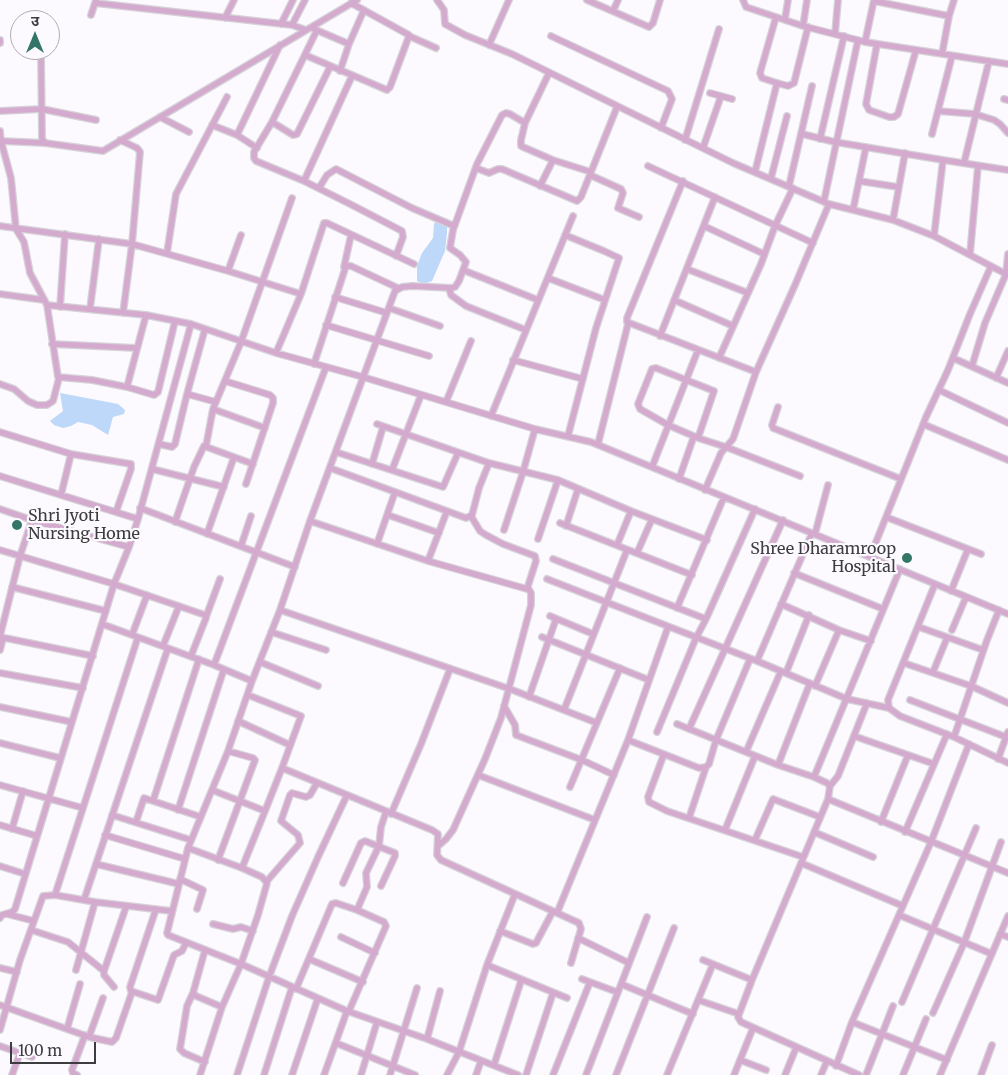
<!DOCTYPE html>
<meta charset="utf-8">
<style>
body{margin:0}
#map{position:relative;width:1008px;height:1075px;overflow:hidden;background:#fcf9ff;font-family:Merriweather,"Noto Sans Devanagari",serif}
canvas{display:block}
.north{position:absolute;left:10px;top:10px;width:50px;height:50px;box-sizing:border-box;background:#fcf9ff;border:1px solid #b0adb2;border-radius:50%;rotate:0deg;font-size:14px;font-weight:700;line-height:20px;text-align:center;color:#3d3c3e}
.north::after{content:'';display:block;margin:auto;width:18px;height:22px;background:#337668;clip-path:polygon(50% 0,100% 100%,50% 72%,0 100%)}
.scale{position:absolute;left:10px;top:1042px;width:86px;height:22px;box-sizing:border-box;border:2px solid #3d3c3e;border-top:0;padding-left:6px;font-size:15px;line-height:18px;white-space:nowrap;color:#3d3c3e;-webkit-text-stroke:4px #fcf9ff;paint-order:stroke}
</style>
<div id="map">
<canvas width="1008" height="1075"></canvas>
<div class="north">उ</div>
<div class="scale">100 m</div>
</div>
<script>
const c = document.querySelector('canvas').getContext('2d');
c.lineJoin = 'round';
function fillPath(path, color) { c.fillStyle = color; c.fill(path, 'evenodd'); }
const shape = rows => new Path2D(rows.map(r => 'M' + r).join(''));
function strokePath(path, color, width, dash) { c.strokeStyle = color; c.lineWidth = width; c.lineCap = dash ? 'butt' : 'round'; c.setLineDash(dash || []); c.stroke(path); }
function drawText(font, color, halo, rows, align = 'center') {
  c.font = font + ' Merriweather,serif'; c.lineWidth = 4.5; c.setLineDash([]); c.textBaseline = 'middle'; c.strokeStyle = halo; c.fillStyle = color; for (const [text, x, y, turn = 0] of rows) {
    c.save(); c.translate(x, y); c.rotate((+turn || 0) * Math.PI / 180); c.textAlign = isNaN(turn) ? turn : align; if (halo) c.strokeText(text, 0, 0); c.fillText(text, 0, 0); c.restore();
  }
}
const water = shape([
 [436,221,447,226,447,233,445,251,432,281,424,284,417,281,417,266,422,253,433,238,434,224],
 [60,393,118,404,125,410,124,414,113,417,108,435,92,425,78,422,71,426,63,428,54,425,50,421,63,411]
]);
const street = shape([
 [437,0,444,10,445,24,465,35,512,54,733,163,829,204,893,220,934,236,1008,275],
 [587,0,649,27,653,23,660,0],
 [743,0,746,7,803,26,865,42,1008,64],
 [874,1,949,16,942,54],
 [95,3,292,25,306,30],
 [351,3,409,35,409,36,436,48],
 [613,11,618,0],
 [91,15,96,0],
 [949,16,954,0],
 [776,17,760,73,762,78,777,83,788,86,794,83,808,27],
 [225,18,234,0],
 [785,19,788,0],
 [281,24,293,0],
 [292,25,305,0],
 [803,26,807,0],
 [314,29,349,44,364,10],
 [317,30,272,122,254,152,254,158,256,161,304,181,350,204,402,231,403,237,396,256],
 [835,34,838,0],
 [551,36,668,91,672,99,661,128],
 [0,40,0,43],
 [865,42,874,0],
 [877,44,866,104,869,110,889,117,894,117,898,114,916,50],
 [489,45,509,0],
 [41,52,42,139,45,143],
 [305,55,387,90,390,87,409,36],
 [340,71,349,44],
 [710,93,732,99],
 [1004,99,1008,100],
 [0,111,42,109,96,120],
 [938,111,975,114,994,120,1000,124,1008,133],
 [160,117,189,132],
 [272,122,293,135,297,134,330,67],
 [525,123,549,73],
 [212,125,237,135,257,148],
 [0,131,1,141,11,178,16,229,24,242,30,273,47,305,146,315,191,324,276,353,363,377,535,429,591,442,1008,614],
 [802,134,835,142,943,160,934,236],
 [932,134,952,56],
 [237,135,280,45],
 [820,139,844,36],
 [120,140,137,148,140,152,132,244,123,313],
 [685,140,719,29],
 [1,141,45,143,103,151,357,0],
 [703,148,721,96],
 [943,160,1008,170],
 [964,163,989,61],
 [648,166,813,243],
 [476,168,489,173,498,169,502,169,577,201,581,197,617,107],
 [755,172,777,83],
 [590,175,621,189,623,193,618,208,639,217],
 [771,178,787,116],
 [304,181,352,76],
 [683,181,627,318,627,322,756,372],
 [859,181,898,187],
 [540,186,553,160],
 [789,186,812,86],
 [319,188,327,175,336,169,412,208,454,226],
 [824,201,858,40],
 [853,210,866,147],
 [893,220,905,153],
 [0,226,132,244,228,271,301,294],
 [704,226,764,254],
 [565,235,604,251,619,258,596,328,568,436],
 [167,253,176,194,227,97],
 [970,254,978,166],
 [344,267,351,235],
 [687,269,748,293],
 [463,270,538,300],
 [228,271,241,235],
 [548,278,605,300],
 [449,288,451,295,466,306,526,330],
 [0,294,44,300],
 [335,297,387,313],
 [674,300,733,326],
 [47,305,58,377,92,380,127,387,154,395,158,392,175,321],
 [60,307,65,234],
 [389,308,440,326],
 [90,309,99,239],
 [326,325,429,356],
 [660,336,715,197],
 [52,344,136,348],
 [276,353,301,294,324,223,327,223,414,264],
 [719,358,761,264,775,226,793,188],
 [953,358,1008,383],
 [513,360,583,379],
 [314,364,346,266,351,266,398,288],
 [972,366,985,323,1006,274,1008,254],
 [996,378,1008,351],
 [225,381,270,395,273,398,273,403,246,484],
 [0,384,14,389,28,401,37,405,47,405,53,401,59,378],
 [127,387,146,315],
 [939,390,1008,423],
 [187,394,216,402],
 [446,402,471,341],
 [778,407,772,425,773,428,901,479],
 [213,409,265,428],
 [491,416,573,216],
 [377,424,489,463,558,480,631,511,707,540],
 [923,424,1008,460],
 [0,432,71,454,131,464,131,469,116,512],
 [698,438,714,391,656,368,652,369,638,404,640,409,668,425,698,438,726,447,800,476],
 [159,444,172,447,175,444,187,394,205,329],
 [598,444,628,324],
 [206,446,213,409,241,342,292,198],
 [336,452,443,487,458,453],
 [372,464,383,427],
 [652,467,698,350],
 [330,468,466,518,472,515,479,488,489,463],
 [152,469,224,487],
 [392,470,421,395],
 [0,476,138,519],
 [679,479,694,436],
 [705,490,721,453,733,439,756,372,795,285,829,204],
 [61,495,71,454],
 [140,508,295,567],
 [0,509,32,520,129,547],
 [388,515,439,533],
 [886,517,981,554],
 [310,521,428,561,527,589,536,561,535,556,503,544,486,535,480,531,471,516],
 [175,522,194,467,204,446,253,464],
 [560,523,692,575],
 [566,526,578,489],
 [504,530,523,472,535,429],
 [207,534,234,457],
 [815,534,828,485],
 [538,539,558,480],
 [377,544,395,492],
 [617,545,631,511],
 [241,546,251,516],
 [0,550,114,584,205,615,206,618,191,656],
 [637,553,652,519],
 [870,557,926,417,948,370,970,314,991,266],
 [553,559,706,619],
 [428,561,447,511],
 [794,573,883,609],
 [547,579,757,661,847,699,889,708],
 [935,584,888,700,889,708,900,716,954,737,1008,763],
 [12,587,106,611],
 [951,591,968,549],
 [781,604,839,630,871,641],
 [677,608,724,497],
 [280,610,510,689,597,723],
 [550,616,593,634],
 [206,617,220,579],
 [102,624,214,665,252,681],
 [919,627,983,650],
 [952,630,966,597],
 [271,632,326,650],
 [132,635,147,595],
 [0,636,20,556,32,520],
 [0,637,93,656],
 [542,637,649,680],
 [163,646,179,606],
 [0,650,3,638],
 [757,661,812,533],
 [260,662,318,686],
 [904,663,971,686,1008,703],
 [214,665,326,367],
 [933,672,947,638],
 [0,673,83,688],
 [786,673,809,615],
 [815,686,839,630],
 [529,697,556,619],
 [910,700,1006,737],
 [504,706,515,725,516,735,582,760,614,775],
 [0,707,72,722],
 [564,710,627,550],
 [238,721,290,745],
 [677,724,778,765,814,777],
 [689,729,783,520],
 [657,732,696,638,706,619,755,509],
 [854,736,934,764],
 [954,737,987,640,999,610],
 [628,740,699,768,706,767,709,764,716,740,750,659],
 [0,743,60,758],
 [746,752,781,671],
 [664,754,648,797,649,802,667,811,803,857],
 [998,759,1008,732],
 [778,765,810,683],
 [282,768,432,830,438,834,437,855,441,860,579,923,581,929,571,963],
 [478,775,595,820],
 [0,785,83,808],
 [830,786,838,776,867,703],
 [570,787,620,668],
 [212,790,265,811,282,768,301,716,248,695],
 [828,799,1008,873],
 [153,801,199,659],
 [178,810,224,669],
 [391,814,421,744,450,669],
 [112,815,191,840],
 [689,818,706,767],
 [136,822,144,798,201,817],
 [881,822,908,755],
 [0,825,37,836],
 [12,829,23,791],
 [725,830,755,756],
 [814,832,873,857],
 [905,832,947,734],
 [105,835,185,859],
 [755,840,773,799,820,817],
 [438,846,446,839,453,830,485,759,501,718,531,605,531,593,528,588],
 [188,848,242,868,262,877,267,883,258,915,241,964,222,1007,200,1075],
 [218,860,255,760,253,758,228,751],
 [801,863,903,906],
 [96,864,179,884],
 [0,866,25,874],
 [242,868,265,811],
 [180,879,203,890,197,909],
 [267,881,300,843,298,835,281,821,290,795,292,793,306,797,310,795,317,783],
 [343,883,361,843,365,841,395,853,395,856,381,886],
 [55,895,138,637],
 [84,900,168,648],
 [156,909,130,987,131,991,158,1000,174,955,182,951,186,943],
 [357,910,367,887,366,873,379,846,381,827,386,812],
 [557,913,628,740,668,627],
 [7,914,34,921],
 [899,915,992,954],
 [0,918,2,915,12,912,15,909,114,584,129,547,138,519,191,324],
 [213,924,233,929,241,927,253,931],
 [31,930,68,942,104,971],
 [500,931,533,944,536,943,553,911],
 [1000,934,1008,937],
 [341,937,375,953],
 [578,938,629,963],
 [205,950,193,993,196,996,222,1007],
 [309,959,363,982],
 [703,960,752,980],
 [487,965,567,998],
 [0,968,17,972],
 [76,970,95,902],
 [582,979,617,992],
 [621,984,693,1014],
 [114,987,104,975,104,971,126,907],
 [296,989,332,904,336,903,357,910,384,922,386,926,349,1011],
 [193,993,187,1006,180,1049,184,1053,205,1062],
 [698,1000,739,1014],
 [902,1002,976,828],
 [0,1005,89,1037,112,1042,116,1038,132,992],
 [933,1013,964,943,1001,842],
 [852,1022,947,1060],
 [67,1029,80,984],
 [0,1030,20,960,43,896,55,895,95,902,171,911],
 [89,1037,103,998],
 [427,1039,440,991],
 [336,1043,415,1075],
 [0,1046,32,1057],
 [740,1060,766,1070],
 [494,1065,521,981],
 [836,1066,852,1022,931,842,969,744],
 [12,1075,20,1053],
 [77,1075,73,1073,72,1070,85,1035],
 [237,1075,269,977,292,916,318,857,347,795],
 [264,1075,292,987],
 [292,1075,318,998],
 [324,1075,347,1011],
 [361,1075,377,1022],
 [390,1075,417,988],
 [447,1075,459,1052,487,965,515,894],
 [476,1075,481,1061],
 [518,1075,427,1039,347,1011,241,964,168,935,167,933,188,848,228,751,252,681,280,610,310,521,395,291,402,287,412,286,452,288,455,287,459,281,466,262,460,255,450,248,453,230,477,164,502,115,506,113,510,114,525,123,521,140,521,146,523,147,553,160,591,172],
 [526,1075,553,993],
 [553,1075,590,982],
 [586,1075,647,917],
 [616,1075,674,928],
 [667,1075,713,964],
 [734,1075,753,1028],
 [785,1075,796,1048],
 [821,1075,827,1061],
 [859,1075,741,1022,738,1017,752,980,828,799,830,786,827,783,814,777,900,569],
 [866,1075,893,1006],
 [903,1075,926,1019],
 [940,1075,1008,916],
 [981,1075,992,1045]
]);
const markers = [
 [17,525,6,"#337668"],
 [907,558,6,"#337668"]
];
const poiNames = [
 ["Shri Jyoti",28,516],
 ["Nursing Home",28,534],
 ["Shree Dharamroop",896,549,"right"],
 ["Hospital",896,567,"right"]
];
fillPath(water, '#bed8f9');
strokePath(street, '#d6d3d8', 8);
strokePath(street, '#d4abce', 5.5);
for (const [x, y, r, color] of markers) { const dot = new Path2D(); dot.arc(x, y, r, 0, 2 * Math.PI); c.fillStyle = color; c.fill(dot); strokePath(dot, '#fcf9ff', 2); }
drawText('16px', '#3d3c3e', '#fcf9ff', poiNames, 'left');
</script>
